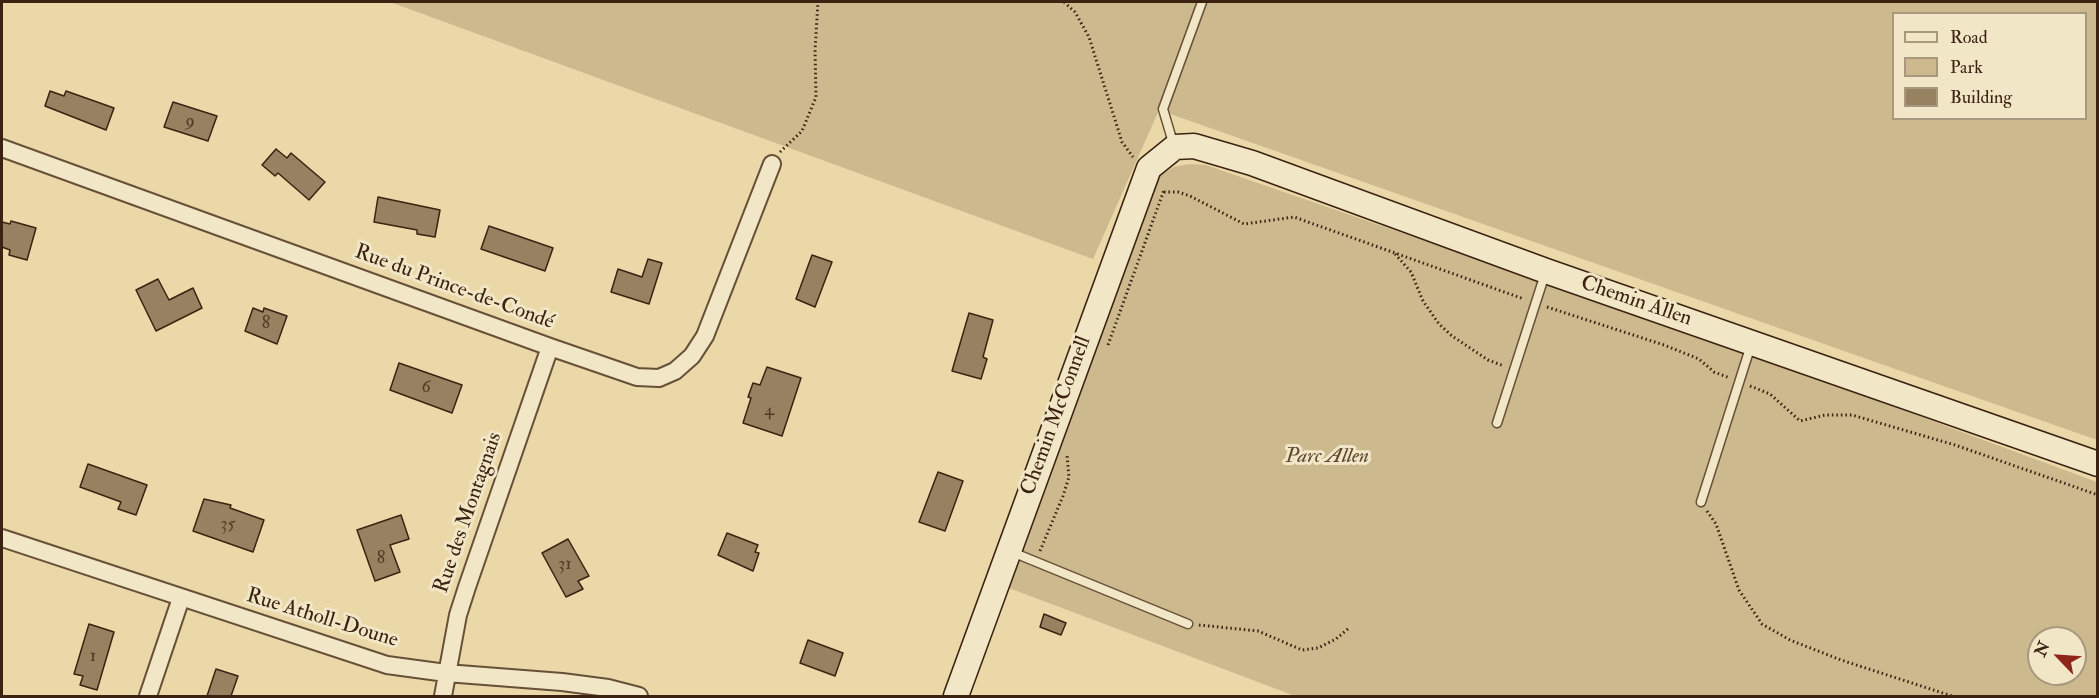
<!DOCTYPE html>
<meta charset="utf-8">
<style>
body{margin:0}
#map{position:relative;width:2099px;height:698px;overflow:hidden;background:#ead8a8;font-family:"IM FELL Double Pica",serif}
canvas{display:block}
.frame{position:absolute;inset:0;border:3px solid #3b2211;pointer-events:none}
.legend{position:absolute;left:1892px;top:12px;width:195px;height:108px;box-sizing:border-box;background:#f1e6c6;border:2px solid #a8987e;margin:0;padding:8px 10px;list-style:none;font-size:18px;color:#3b2211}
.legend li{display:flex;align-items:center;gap:12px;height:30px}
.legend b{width:30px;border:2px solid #a8987e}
.north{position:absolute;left:2027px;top:626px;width:60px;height:60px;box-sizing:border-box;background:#f1e6c6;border:2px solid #a8987e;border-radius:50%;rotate:295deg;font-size:16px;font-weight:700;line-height:24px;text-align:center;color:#3b2211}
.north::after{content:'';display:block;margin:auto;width:21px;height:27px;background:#8f2418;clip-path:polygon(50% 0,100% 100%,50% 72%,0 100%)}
</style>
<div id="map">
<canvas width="2099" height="698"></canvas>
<div class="frame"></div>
<ul class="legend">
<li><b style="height:8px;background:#f1e6c6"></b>Road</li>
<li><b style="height:16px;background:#ccb98e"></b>Park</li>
<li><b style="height:16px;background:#968160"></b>Building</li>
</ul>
<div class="north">N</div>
</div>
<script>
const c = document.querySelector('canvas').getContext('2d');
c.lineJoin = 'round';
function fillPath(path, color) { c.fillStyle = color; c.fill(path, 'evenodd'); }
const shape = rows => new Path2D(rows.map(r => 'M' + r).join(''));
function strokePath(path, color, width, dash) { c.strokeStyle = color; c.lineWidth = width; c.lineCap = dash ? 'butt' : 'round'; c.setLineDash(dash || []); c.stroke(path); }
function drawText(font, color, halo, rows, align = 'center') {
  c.font = font + ' "IM FELL Double Pica",serif'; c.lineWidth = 6; c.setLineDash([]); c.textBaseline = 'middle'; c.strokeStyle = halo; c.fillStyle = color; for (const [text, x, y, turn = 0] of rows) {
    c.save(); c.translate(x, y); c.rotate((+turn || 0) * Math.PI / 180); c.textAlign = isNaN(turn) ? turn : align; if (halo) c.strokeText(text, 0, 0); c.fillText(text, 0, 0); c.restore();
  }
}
const green = shape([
 [390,2,2097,2,2097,440,1159,110,1093,259],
 [1894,14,2086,14,2086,118,1894,118],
 [1189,164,1206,165,1754,355,2097,482,2097,696,1295,696,1009,588,1151,189,1161,175,1174,167],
 [2039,638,2075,638,2075,674,2039,674]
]);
const building = shape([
 [50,91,64,96,66,91,114,108,106,130,45,106,50,91],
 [173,102,217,116,208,141,164,127,173,102],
 [276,149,287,158,291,153,325,182,309,200,278,173,275,176,262,165,276,149],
 [378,197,440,210,435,237,417,234,417,230,374,222,378,197],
 [11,221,36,228,27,260,9,255,10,250,2,247,2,222,10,224,11,221],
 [489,226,553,248,545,271,481,249,489,226],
 [812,255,832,262,815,307,796,299,812,255],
 [648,259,662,263,649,304,611,292,618,269,642,277,648,259],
 [158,279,169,300,193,288,202,308,156,331,136,290,158,279],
 [253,308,263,312,264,308,287,316,277,344,245,331,253,308],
 [969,313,993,320,983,357,987,359,981,379,952,371,969,313],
 [399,363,462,385,452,413,390,390,399,363],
 [767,367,801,378,782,436,743,423,751,398,748,397,753,383,760,385,767,367],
 [88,464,147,485,136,515,118,509,121,502,80,487,88,464],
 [938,472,963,481,945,531,919,522,938,472],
 [204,499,231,505,230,508,264,520,253,552,193,531,204,499],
 [401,515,409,539,390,545,400,572,375,581,357,530,401,515],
 [727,533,758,545,755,552,759,553,753,571,718,555,727,533],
 [568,539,589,576,578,581,583,589,566,597,542,553,568,539],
 [1044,614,1066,623,1061,635,1040,627,1044,614],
 [89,624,114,632,97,690,80,685,83,676,74,674,89,624],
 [808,640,843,653,835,676,800,663,808,640],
 [216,669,238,676,231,696,207,696,216,669]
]);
const path = shape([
 [1064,2,1075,12,1089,37,1122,142,1133,157],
 [780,152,802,131,816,97,815,50,818,2],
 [1164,192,1178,192,1190,196,1244,224,1294,217,1524,299],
 [1395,254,1411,272,1423,301,1439,324,1452,336,1488,360,1504,366],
 [1547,307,1664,345,1699,359,1714,372,1730,378],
 [1108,345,1164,190],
 [1750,386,1770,394,1800,421,1825,415,1852,415,1955,445,2098,495],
 [1707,511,1716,524,1739,590,1762,624,1790,640,1841,660,1952,696],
 [1040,551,1063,496,1069,477,1067,455],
 [1199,625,1258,631,1302,650,1318,648,1336,639,1349,628]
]);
const lane = shape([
 [1174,146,1163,109,1202,2],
 [1497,423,1545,274],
 [1701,502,1751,345],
 [1012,552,1188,624]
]);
const street = shape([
 [2,148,550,347,637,377,659,378,675,371,692,356,705,336,772,164],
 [2,538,387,665,446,673,562,682,608,688,639,696],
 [148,696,181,598],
 [443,696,458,615,467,587,550,347]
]);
const secondary = shape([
 [956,696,1149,168,1175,147,1194,146,1252,163,1546,271,2098,464]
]);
const numberNames = [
 ["9",190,122],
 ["8",266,324],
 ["6",426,388],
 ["4",769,411],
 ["35",228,525],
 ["8",381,559],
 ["31",565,565],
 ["1",93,657]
];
const streetNames = [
 ["Rue du Prince-de-Condé",454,288,20],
 ["Chemin Allen",1636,302,19],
 ["Chemin McConnell",1057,416,-70],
 ["Rue des Montagnais",469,513,-71],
 ["Rue Atholl-Doune",322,619,17]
];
const parkNames = [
 ["Parc Allen",1327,457]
];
fillPath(green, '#ccb98e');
fillPath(building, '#968160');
strokePath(building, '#3b2211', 1.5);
strokePath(lane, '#675037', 11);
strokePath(street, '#675037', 20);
strokePath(secondary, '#3b2211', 27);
strokePath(path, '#3b2211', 3, [1.5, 3]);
strokePath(lane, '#f1e6c6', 8);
strokePath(street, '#f1e6c6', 16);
strokePath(secondary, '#f1e6c6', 24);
drawText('18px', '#523a25', null, numberNames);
drawText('21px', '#3b2211', '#f1e6c6', streetNames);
drawText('italic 21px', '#5f4830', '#f1e6c6', parkNames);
</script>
